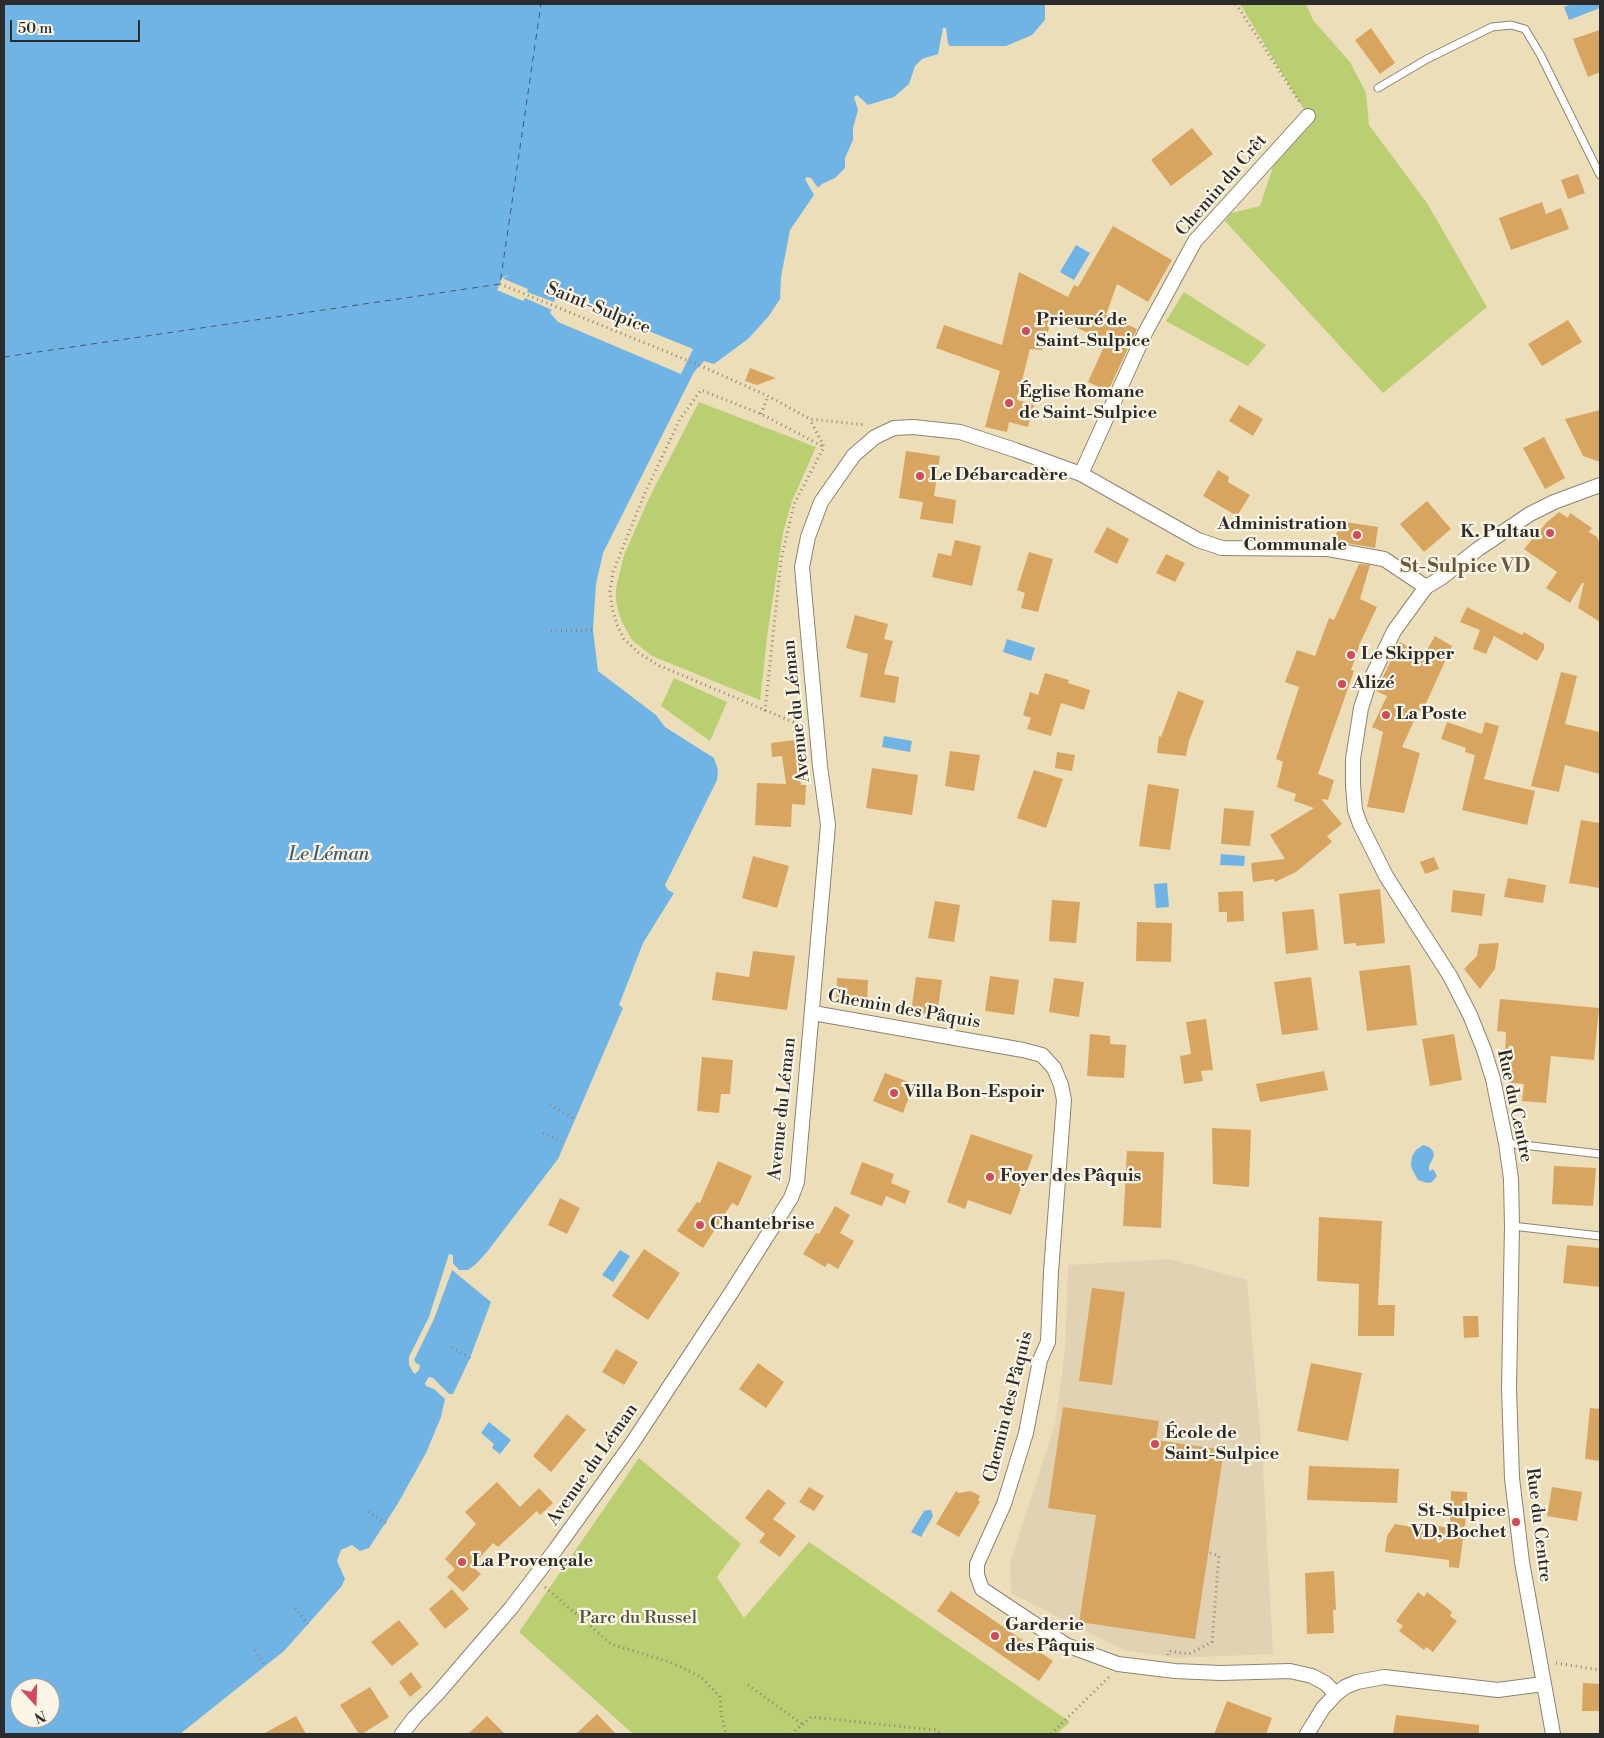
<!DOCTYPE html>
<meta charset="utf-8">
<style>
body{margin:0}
#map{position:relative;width:1604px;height:1738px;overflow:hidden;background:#eddeba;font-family:"Libre Bodoni",serif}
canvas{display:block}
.frame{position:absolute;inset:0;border:5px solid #2b2b2b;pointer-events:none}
.north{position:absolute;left:10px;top:1678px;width:50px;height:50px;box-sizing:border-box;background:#fcf5e5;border:1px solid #a8a49b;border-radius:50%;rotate:160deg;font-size:14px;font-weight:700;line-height:20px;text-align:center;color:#2b2b2b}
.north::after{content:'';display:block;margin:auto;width:18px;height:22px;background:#d1495b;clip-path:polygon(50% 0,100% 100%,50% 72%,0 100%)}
.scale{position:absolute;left:10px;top:20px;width:130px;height:22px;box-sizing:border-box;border:2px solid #2b2b2b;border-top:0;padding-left:6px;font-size:15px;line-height:18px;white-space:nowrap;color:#2b2b2b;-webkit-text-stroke:4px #fcf5e5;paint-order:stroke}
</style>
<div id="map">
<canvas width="1604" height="1738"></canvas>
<div class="frame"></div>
<div class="north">N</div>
<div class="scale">50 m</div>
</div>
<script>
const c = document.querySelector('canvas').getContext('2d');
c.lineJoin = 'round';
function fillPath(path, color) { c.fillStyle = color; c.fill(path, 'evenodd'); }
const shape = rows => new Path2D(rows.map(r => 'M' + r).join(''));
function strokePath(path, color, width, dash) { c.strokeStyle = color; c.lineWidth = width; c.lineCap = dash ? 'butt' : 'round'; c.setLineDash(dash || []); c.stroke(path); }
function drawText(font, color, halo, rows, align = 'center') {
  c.font = font + ' "Libre Bodoni",serif'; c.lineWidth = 4.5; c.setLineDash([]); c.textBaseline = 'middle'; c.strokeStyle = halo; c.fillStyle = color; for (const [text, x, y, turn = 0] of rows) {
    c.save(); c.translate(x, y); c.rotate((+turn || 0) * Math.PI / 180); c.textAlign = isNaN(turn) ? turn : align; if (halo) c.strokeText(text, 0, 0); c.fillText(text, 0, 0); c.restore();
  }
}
const built = shape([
 [1170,1259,1247,1280,1263,1465,1273,1654,1176,1658,1123,1650,1011,1593,1010,1563,1055,1424,1065,1351,1068,1265]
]);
const green = shape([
 [1240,4,1306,4,1313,20,1350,62,1366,93,1369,125,1427,203,1487,307,1383,393,1225,221,1231,213,1260,206,1274,164,1308,116],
 [1184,292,1266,345,1248,366,1166,321],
 [699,402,816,447,792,501,783,533,768,630,760,700,652,656,632,640,622,622,618,611,616,600,616,588,624,555,650,496],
 [674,678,727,702,710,741,661,706],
 [639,1458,741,1544,717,1577,744,1618,809,1542,1070,1722,1057,1734,633,1734,519,1632]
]);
const water = shape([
 [4,4,1045,4,1045,20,1032,35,1006,46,950,46,948,44,946,28,943,28,938,54,922,59,915,66,909,84,894,97,868,105,857,95,854,97,858,110,853,128,853,140,845,158,845,168,835,178,822,184,818,188,811,178,807,177,805,179,814,195,790,230,781,277,780,299,768,317,748,339,714,364,704,361,694,372,603,553,596,584,593,630,598,671,656,715,665,727,714,758,718,770,717,780,665,885,668,890,674,893,643,943,619,1005,623,1008,558,1159,487,1252,476,1264,468,1270,459,1270,453,1263,453,1255,449,1254,429,1317,409,1357,409,1365,413,1372,415,1374,419,1370,420,1365,416,1363,414,1360,434,1319,452,1270,491,1302,470,1358,453,1394,449,1394,433,1378,429,1377,425,1383,426,1386,434,1389,445,1399,441,1417,426,1453,397,1505,369,1548,360,1551,352,1545,341,1550,337,1561,345,1579,341,1587,284,1651,180,1734,4,1734],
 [510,274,504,278,503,280,504,279,528,289,527,292,554,302,555,298,561,299,569,296,572,296,577,302,693,349,681,374,558,322,551,314,550,312,552,310,525,298,523,301,497,290,502,278],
 [20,1688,50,1688,50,1718,20,1718],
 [1572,4,1598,4,1600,8,1569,20,1564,7],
 [1076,245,1090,253,1074,280,1060,272],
 [1007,639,1035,648,1031,661,1003,652],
 [884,736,912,741,910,752,882,747],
 [1221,854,1245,856,1244,866,1220,865],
 [1167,883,1169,907,1156,908,1154,884],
 [1423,1145,1429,1147,1433,1151,1434,1156,1429,1166,1429,1170,1430,1171,1433,1169,1437,1176,1432,1182,1427,1183,1418,1180,1412,1169,1411,1164,1412,1156,1416,1150],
 [620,1250,630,1256,613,1282,602,1275],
 [489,1422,511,1440,500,1454,492,1448,494,1444,481,1433],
 [928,1510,931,1510,933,1516,921,1537,911,1532,924,1511]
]);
const ferry = shape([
 [4,357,500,284,541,4]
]);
const building = shape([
 [1371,28,1395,63,1380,74,1355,40],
 [1600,30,1600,72,1588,77,1573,39],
 [1192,128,1213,154,1171,186,1151,160],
 [1578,174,1585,193,1568,199,1561,180],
 [1542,202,1546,214,1561,208,1569,229,1511,250,1499,218],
 [1113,226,1172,260,1148,302,1117,284,1106,315,1137,329,1108,391,1088,382,1106,342,1053,316,1042,350,1030,349,1017,400,1034,405,1028,427,1009,422,1007,432,985,427,1000,371,936,348,944,325,1002,345,1019,272,1068,297,1074,285,1078,287],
 [1568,320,1582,342,1542,366,1528,344],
 [750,368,776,378,757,385,745,381],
 [1239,405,1263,419,1253,436,1229,421],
 [1600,410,1600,462,1583,456,1565,419],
 [1544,437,1565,478,1545,489,1523,448],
 [906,451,940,456,934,496,956,500,953,524,920,519,923,502,899,498],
 [1218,470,1229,477,1228,482,1250,495,1237,516,1203,496],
 [1427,501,1451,529,1424,552,1400,524],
 [1559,512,1568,518,1570,513,1592,528,1589,532,1597,537,1600,544,1600,622,1578,608,1584,583,1582,583,1570,603,1546,588,1557,572,1524,549,1547,522],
 [1339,521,1378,527,1375,548,1335,541],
 [1107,527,1129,539,1117,564,1094,552],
 [955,540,981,546,972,586,932,577,938,553,951,556],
 [1029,552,1053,559,1038,612,1021,608,1025,593,1017,590],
 [1166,554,1185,563,1175,582,1156,573],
 [1359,564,1370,565,1360,599,1377,607,1361,641,1351,670,1354,671,1318,774,1334,780,1328,800,1321,799,1342,824,1327,836,1332,842,1296,872,1275,882,1274,879,1253,882,1251,863,1285,859,1270,835,1314,808,1294,801,1296,794,1277,787,1283,762,1276,759,1299,687,1285,682,1297,650,1315,656,1329,618,1334,620],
 [1467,607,1522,635,1524,632,1544,644,1544,649,1537,661,1494,636,1486,654,1473,649,1480,630,1460,622],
 [855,615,888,624,884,639,893,641,884,674,899,677,895,703,860,697,868,654,846,648],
 [1435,636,1452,646,1422,712,1419,710,1402,747,1420,753,1404,813,1367,807,1383,732,1372,727,1387,696,1376,691,1400,642,1424,655],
 [1561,672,1577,676,1565,724,1600,732,1600,774,1565,765,1559,792,1531,786],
 [1045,673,1069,680,1068,683,1090,690,1084,710,1061,703,1051,736,1027,729,1031,718,1023,715,1030,692,1038,695],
 [1178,691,1204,701,1189,741,1186,756,1157,753,1159,736,1161,737],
 [1447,722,1482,734,1485,722,1499,726,1484,779,1535,791,1527,825,1462,810,1475,755,1465,752,1466,748,1441,739],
 [795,740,801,785,806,785,805,805,792,804,791,827,755,825,757,783,786,784,782,756,772,757,771,743],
 [950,751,980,755,974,791,945,786],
 [1057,752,1075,755,1072,771,1055,768],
 [872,768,918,775,912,815,866,808],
 [1034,770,1063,779,1046,828,1017,818],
 [1148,784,1179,789,1170,850,1139,846],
 [1224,808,1254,811,1250,846,1221,844],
 [1581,820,1600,823,1600,888,1569,883],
 [753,856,789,866,777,908,742,898],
 [1434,857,1439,869,1425,874,1420,862],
 [1508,878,1546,885,1543,903,1504,897],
 [1380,889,1385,943,1356,946,1356,943,1344,944,1339,894],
 [1453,890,1485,894,1482,916,1451,912],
 [1243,891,1244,921,1227,922,1227,912,1219,912,1218,892],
 [1052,900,1080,902,1076,943,1049,941],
 [935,901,960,905,954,942,928,938],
 [1314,909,1318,950,1286,954,1282,912],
 [1137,922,1172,923,1171,962,1136,961],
 [1499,943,1495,969,1480,989,1464,969,1477,956,1479,944],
 [753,951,795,956,787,1010,712,1000,716,972,749,977],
 [1410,965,1417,1025,1367,1031,1359,971],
 [990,976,1019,980,1014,1015,985,1011],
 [916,977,942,980,937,1015,911,1012],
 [1311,977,1318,1030,1282,1035,1274,982],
 [837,978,868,980,867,1004,836,1002],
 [1054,978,1084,982,1079,1017,1049,1012],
 [1500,999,1599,1008,1594,1060,1551,1056,1546,1103,1522,1101,1524,1084,1504,1082,1506,1032,1497,1031],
 [1206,1019,1213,1070,1201,1071,1203,1081,1184,1084,1180,1056,1191,1054,1186,1022],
 [1090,1034,1110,1036,1110,1044,1126,1045,1124,1078,1087,1076],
 [1454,1034,1462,1080,1430,1086,1422,1039],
 [702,1057,733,1060,730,1094,721,1094,719,1113,697,1111],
 [1324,1071,1328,1090,1260,1102,1256,1084],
 [885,1073,914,1084,903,1113,873,1101],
 [1212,1128,1251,1130,1249,1187,1213,1184],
 [971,1134,1033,1155,1011,1215,968,1200,965,1209,947,1202],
 [1127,1151,1164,1152,1161,1228,1123,1226],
 [718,1161,752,1176,738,1206,732,1203,703,1248,677,1231,697,1202,700,1203],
 [862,1162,894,1174,891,1183,910,1191,905,1204,886,1196,882,1206,850,1194],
 [1554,1166,1596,1168,1593,1206,1552,1204],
 [560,1198,580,1208,567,1234,548,1225],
 [835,1206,850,1215,840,1233,854,1241,838,1269,828,1263,825,1267,803,1254,816,1233,819,1234],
 [1319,1217,1382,1221,1378,1305,1395,1305,1394,1336,1358,1336,1359,1284,1317,1281],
 [1567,1245,1600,1248,1600,1287,1563,1283],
 [644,1249,680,1273,648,1320,612,1296],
 [1092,1288,1125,1292,1112,1385,1079,1381],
 [1463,1316,1478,1316,1479,1337,1464,1338],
 [616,1349,638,1362,624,1385,602,1372],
 [758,1363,784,1382,766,1408,739,1389],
 [1311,1363,1362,1373,1348,1441,1297,1431],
 [1063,1407,1159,1421,1156,1440,1224,1450,1195,1639,1079,1622,1096,1515,1048,1508],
 [1590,1408,1600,1409,1600,1461,1585,1459],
 [567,1414,586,1430,551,1472,533,1456],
 [1309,1466,1399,1469,1397,1503,1307,1500],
 [497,1482,520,1507,539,1488,553,1503,540,1515,537,1511,498,1547,493,1543,472,1566,481,1574,463,1592,447,1577,455,1569,445,1559,476,1524,465,1512],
 [809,1487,824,1496,814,1511,799,1502],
 [1552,1487,1582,1492,1577,1521,1547,1516],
 [768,1489,786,1503,773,1519,796,1536,780,1557,759,1542,765,1534,745,1518],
 [956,1491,959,1493,971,1491,980,1496,978,1500,980,1502,959,1537,936,1524],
 [1451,1491,1467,1492,1467,1510,1459,1568,1449,1567,1449,1560,1385,1552,1387,1536,1395,1524,1437,1531,1437,1526,1450,1528],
 [1334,1571,1336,1610,1333,1610,1334,1633,1307,1634,1305,1573],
 [452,1589,469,1609,445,1629,429,1609],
 [951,1591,1053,1661,1039,1681,937,1611],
 [1418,1592,1424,1597,1427,1592,1452,1612,1450,1616,1457,1621,1433,1652,1426,1647,1424,1650,1399,1631,1403,1626,1396,1621],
 [399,1620,419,1644,392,1666,371,1642],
 [411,1672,422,1687,410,1697,399,1682],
 [1583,1683,1600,1684,1600,1711,1582,1711],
 [370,1687,389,1717,362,1734,359,1734,340,1705],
 [1227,1701,1272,1718,1266,1734,1214,1734],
 [597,1714,616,1734,576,1734],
 [1396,1715,1479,1725,1479,1734,1393,1734],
 [296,1716,306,1734,263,1734],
 [487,1716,505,1734,468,1734]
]);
const path = shape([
 [1236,4,1301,104],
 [500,284,699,365,768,396,810,419,866,425],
 [761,414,768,396],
 [551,631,593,630],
 [765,711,781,560,794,504,824,447,810,419],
 [803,726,660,666,640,654,624,639,617,625,612,608,610,591,613,572,644,495,680,419,701,390,761,414,824,447],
 [550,1105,575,1119],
 [543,1133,565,1143],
 [452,1347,470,1358],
 [368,1512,386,1523],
 [545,1587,611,1644,670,1662,701,1677,720,1697,721,1714,726,1734],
 [295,1608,308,1624],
 [255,1650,265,1666],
 [1168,1655,1169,1651,1189,1654,1212,1642,1219,1556,1208,1552],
 [1556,1663,1600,1670],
 [748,1685,802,1724],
 [791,1734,811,1717,935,1730,941,1734],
 [1051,1734,1109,1677]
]);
const lane = shape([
 [1378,88,1427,59,1492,27,1511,25,1525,29,1540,54,1600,175],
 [1506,1143,1600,1154],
 [1512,1226,1600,1236]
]);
const street = shape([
 [1081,474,1145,333,1195,241,1308,116],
 [813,1013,1023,1050,1042,1055,1054,1068,1061,1085,1064,1100,1051,1272,1048,1342,1040,1360,1026,1433,1004,1504,977,1564,977,1575,982,1589,1066,1645,1118,1664,1175,1671,1221,1673,1290,1671,1312,1676,1325,1683,1336,1694],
 [402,1734,414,1718,438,1693,511,1608,556,1549,633,1442,731,1293,791,1198,797,1182,828,825,820,766,802,567,808,537,821,502,854,455,875,437,894,428,913,427,960,432,1015,450,1081,474,1198,540,1222,548,1328,549,1384,559,1426,587],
 [1307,1734,1323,1708,1336,1694,1345,1687,1357,1682,1384,1677,1498,1690,1543,1684],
 [1553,1734,1522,1562,1512,1478,1509,1389,1512,1226,1511,1179,1506,1143,1493,1079,1484,1050,1470,1015,1450,976,1386,876,1360,824,1355,810,1353,785,1353,759,1361,708,1369,683,1394,631,1426,587,1441,578,1478,549,1530,514,1554,502,1600,485]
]);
const markers = [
 [1026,331,5,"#d1495b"],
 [1009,403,5,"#d1495b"],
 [920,476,5,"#d1495b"],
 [1550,533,5,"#d1495b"],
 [1357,535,5,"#d1495b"],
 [1351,655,5,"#d1495b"],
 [1342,684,5,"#d1495b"],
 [1386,715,5,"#d1495b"],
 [894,1093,5,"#d1495b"],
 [990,1177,5,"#d1495b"],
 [700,1225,5,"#d1495b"],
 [1155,1444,5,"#d1495b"],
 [1516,1522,5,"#d1495b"],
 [462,1562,5,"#d1495b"],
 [995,1636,5,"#d1495b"]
];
const streetNames = [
 ["Chemin du Crêt",1222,186,-49],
 ["Saint-Sulpice",598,309,22],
 ["Avenue du Léman",797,711,-96],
 ["Chemin des Pâquis",904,1010,10],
 ["Rue du Centre",1514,1106,78],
 ["Avenue du Léman",783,1109,-84],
 ["Chemin des Pâquis",1009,1407,-76],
 ["Avenue du Léman",593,1465,-55],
 ["Rue du Centre",1538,1525,83]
];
const poiNames = [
 ["Prieuré de",1036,321],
 ["Saint-Sulpice",1036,342],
 ["Église Romane",1019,393],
 ["de Saint-Sulpice",1019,414],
 ["Le Débarcadère",930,476],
 ["Administration",1347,525,"right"],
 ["Communale",1347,546,"right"],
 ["K. Pultau",1540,533,"right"],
 ["Le Skipper",1361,655],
 ["Alizé",1352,684],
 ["La Poste",1396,715],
 ["Villa Bon-Espoir",904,1093],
 ["Foyer des Pâquis",1000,1177],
 ["Chantebrise",710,1225],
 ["École de",1165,1434],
 ["Saint-Sulpice",1165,1455],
 ["St-Sulpice",1506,1512,"right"],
 ["VD, Bochet",1506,1533,"right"],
 ["La Provençale",472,1562],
 ["Garderie",1005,1626],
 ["des Pâquis",1005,1647]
];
const parkNames = [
 ["Parc du Russel",638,1619]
];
const waterNames = [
 ["Le Léman",329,855]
];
const quarterNames = [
 ["St-Sulpice VD",1465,567]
];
fillPath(built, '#e1d2b4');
fillPath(green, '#bace72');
fillPath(water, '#70b4e6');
strokePath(ferry, '#435b6c', 1, [6, 5]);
fillPath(building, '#d8a560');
strokePath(lane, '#8c8472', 9);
strokePath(street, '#8c8472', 16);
strokePath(path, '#8c8472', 3, [1, 4]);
strokePath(lane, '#fff', 7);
strokePath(street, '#fff', 14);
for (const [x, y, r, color] of markers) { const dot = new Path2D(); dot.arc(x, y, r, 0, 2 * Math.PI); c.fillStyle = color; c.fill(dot); strokePath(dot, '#fcf5e5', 2); }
drawText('18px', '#2b2b2b', '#fcf5e5', streetNames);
drawText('bold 18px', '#2b2b2b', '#fcf5e5', poiNames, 'left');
drawText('18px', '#4f543d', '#fcf5e5', parkNames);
drawText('italic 19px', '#435b6c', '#fcf5e5', waterNames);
drawText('bold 20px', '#68563e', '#fcf5e5', quarterNames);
</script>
